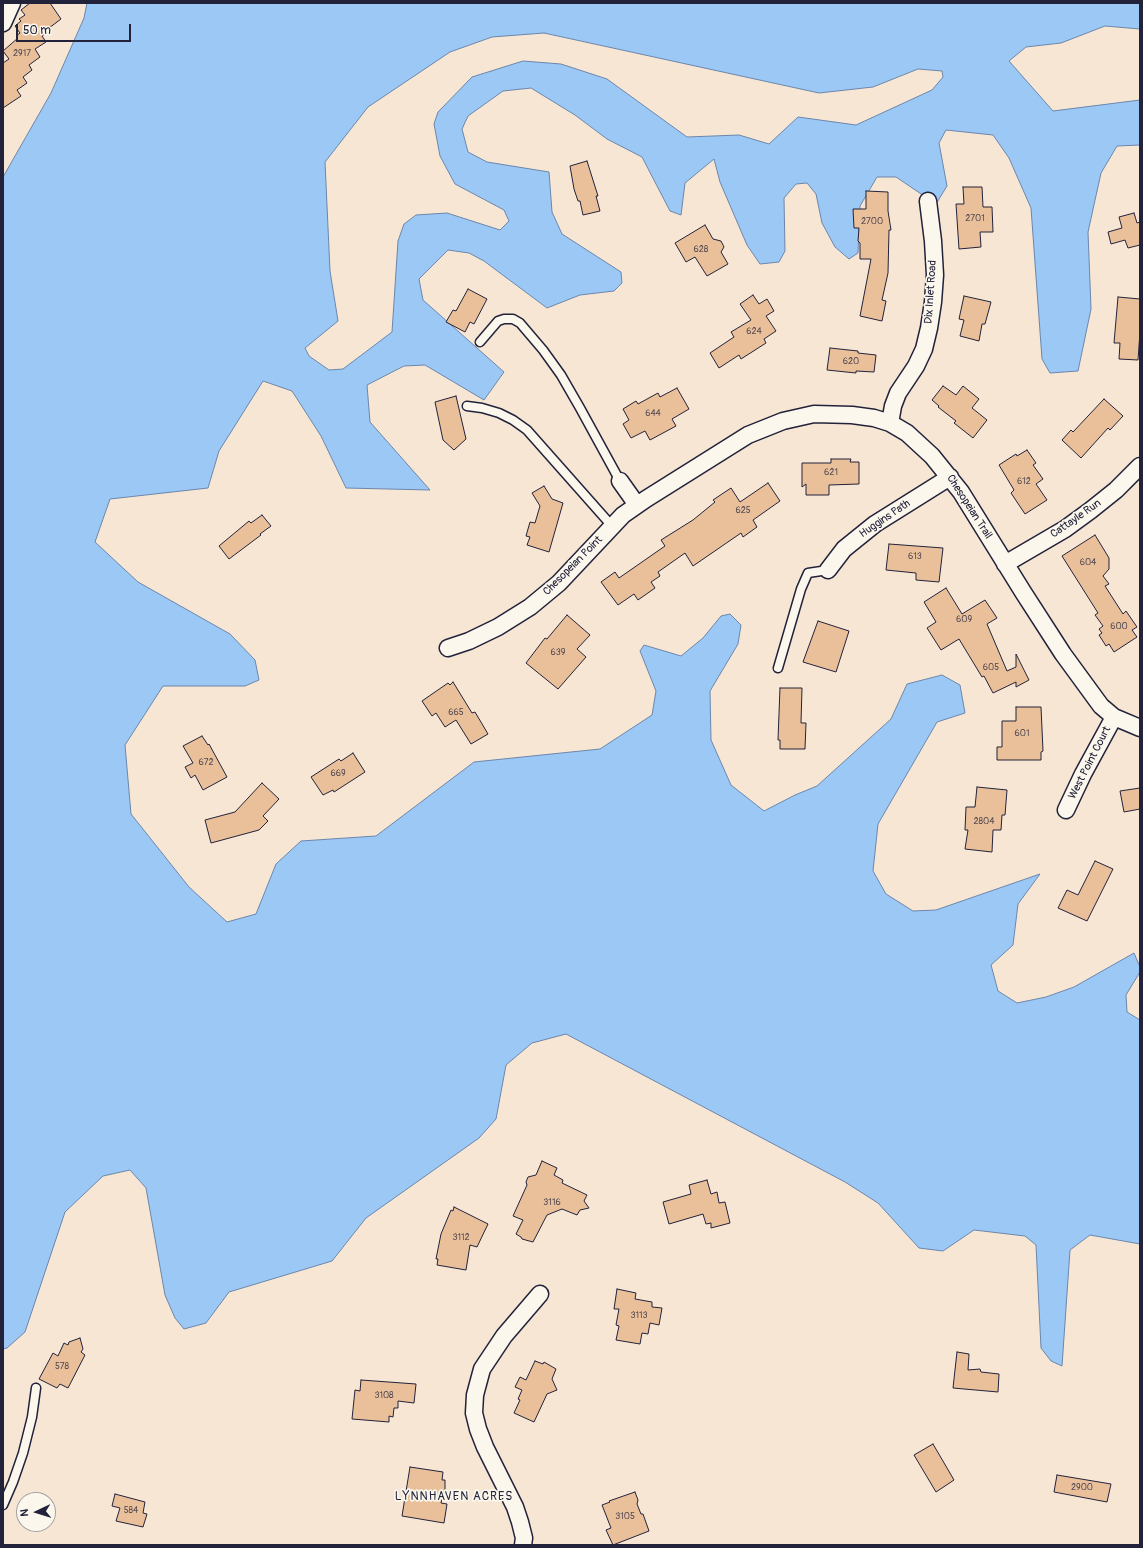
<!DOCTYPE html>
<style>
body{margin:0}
#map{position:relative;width:1143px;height:1548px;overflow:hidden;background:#f6e6d3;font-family:Pangolin,sans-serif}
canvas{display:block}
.frame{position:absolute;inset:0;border:4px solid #22223b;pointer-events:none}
.north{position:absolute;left:16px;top:1492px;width:40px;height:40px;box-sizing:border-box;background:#fbf7ec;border:1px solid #a4a2a5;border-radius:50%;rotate:266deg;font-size:11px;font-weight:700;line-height:16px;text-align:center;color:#22223b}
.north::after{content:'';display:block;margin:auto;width:14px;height:18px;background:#22223b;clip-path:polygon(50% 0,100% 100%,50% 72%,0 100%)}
.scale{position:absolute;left:16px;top:24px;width:115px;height:18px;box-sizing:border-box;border:2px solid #22223b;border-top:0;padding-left:5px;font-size:12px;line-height:14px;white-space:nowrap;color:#22223b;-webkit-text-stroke:3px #fbf7ec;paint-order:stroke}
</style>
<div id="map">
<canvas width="1143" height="1548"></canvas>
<div class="frame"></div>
<div class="north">N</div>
<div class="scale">50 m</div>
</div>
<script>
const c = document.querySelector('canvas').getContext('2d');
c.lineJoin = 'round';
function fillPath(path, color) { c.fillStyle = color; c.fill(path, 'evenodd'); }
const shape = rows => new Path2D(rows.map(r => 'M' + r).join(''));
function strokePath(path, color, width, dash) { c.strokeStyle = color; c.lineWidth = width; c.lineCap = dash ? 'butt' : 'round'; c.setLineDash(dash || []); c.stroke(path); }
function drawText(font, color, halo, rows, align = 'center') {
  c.font = font + ' Pangolin,sans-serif'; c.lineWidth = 3.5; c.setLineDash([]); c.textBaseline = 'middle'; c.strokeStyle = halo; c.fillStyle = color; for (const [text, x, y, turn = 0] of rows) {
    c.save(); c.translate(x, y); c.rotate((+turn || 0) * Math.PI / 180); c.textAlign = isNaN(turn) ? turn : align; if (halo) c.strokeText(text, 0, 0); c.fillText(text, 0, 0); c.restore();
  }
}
const water = shape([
 [87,3,1140,3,1140,29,1105,26,1061,43,1026,47,1009,61,1053,111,1140,100,1140,145,1117,146,1101,173,1088,232,1091,309,1078,371,1050,373,1042,359,1031,208,1009,158,993,135,946,130,939,143,947,186,936,204,896,177,877,177,860,206,858,253,849,259,835,247,822,223,816,194,807,183,796,184,784,198,785,251,779,262,760,264,747,245,720,182,714,159,685,183,681,215,670,211,642,157,607,139,575,115,531,88,503,91,468,116,462,129,468,152,487,162,549,172,552,212,562,234,621,272,622,283,614,291,580,295,547,308,484,261,469,253,448,250,419,279,423,300,504,372,484,400,425,365,404,366,367,385,370,422,430,490,346,488,321,436,292,391,263,381,219,451,208,488,110,499,95,542,138,582,230,634,255,660,259,680,245,686,163,686,125,745,131,814,189,887,227,922,256,914,276,864,301,841,376,836,474,762,600,749,652,715,656,691,640,651,644,645,681,656,703,638,721,616,730,614,741,625,738,644,710,691,711,740,731,785,764,811,795,795,817,786,891,719,907,684,942,675,960,685,965,713,937,722,878,824,873,871,886,894,913,911,936,910,1040,874,1018,904,1013,945,991,965,998,991,1017,1003,1046,997,1074,987,1134,953,1140,967,1140,972,1126,995,1127,1012,1140,1020,1140,1244,1090,1235,1070,1250,1062,1366,1051,1361,1041,1348,1036,1245,1025,1236,974,1230,943,1251,919,1248,878,1203,845,1182,566,1034,532,1043,506,1065,496,1119,479,1138,366,1218,332,1261,229,1292,206,1323,184,1329,175,1318,165,1295,146,1188,130,1170,103,1176,65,1212,25,1332,7,1348,3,1349,3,177,51,93,84,18,87,3],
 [544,33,819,93,873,87,918,69,942,71,943,77,932,90,856,125,798,117,769,144,739,135,687,137,607,79,561,64,523,61,472,77,438,112,434,124,440,156,455,184,504,210,509,221,500,230,447,213,416,215,404,224,398,241,392,332,343,369,329,370,309,356,305,348,338,321,330,271,325,162,368,107,450,52,492,37,544,33]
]);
const building = shape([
 [30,3,50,3,61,19,49,28,50,30,42,36,46,42,35,49,40,57,29,65,32,70,23,77,27,83,17,90,21,96,3,108,3,63,9,59,3,51,18,38,16,36,20,33,15,26,21,21,19,19,25,15,21,10,30,3],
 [587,161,598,196,596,196,600,211,583,215,580,201,578,201,574,189,570,166,587,161],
 [963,187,982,187,983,207,992,207,993,232,980,232,981,247,959,249,956,204,964,204,963,187],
 [866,191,888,192,888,211,891,230,889,230,888,273,882,300,886,301,882,321,860,316,871,259,860,259,860,243,858,241,859,228,854,228,853,209,866,209,866,191],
 [1134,213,1137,223,1140,222,1140,245,1128,248,1125,240,1111,244,1108,232,1122,228,1119,217,1134,213],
 [705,225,713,239,721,241,724,247,721,252,728,264,707,276,695,257,686,262,675,243,705,225],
 [468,289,487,299,474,324,470,322,465,332,446,322,453,310,456,311,468,289],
 [753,295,759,304,767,299,774,311,766,316,776,331,764,339,766,343,741,359,739,355,719,368,710,353,734,337,731,332,751,320,740,304,753,295],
 [964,296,991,302,985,324,982,324,979,341,960,336,964,320,959,319,964,296],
 [1118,297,1140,299,1140,332,1138,360,1119,359,1120,343,1114,343,1118,297],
 [830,348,858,351,858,353,876,355,874,372,856,371,856,373,827,370,830,348],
 [943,386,956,395,963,386,979,399,972,408,987,420,973,438,954,423,956,421,938,407,939,406,932,400,943,386],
 [677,388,689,409,672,419,676,426,650,440,645,431,631,438,623,424,629,420,623,409,636,401,638,404,658,393,660,397,677,388],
 [456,396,466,439,454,450,443,440,435,402,456,396],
 [1104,399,1123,416,1110,430,1108,428,1081,458,1062,440,1071,430,1073,432,1104,399],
 [1027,450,1036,463,1033,465,1043,479,1036,484,1047,500,1025,514,1011,493,1014,490,999,465,1016,454,1017,456,1027,450],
 [831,459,851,459,850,462,859,462,859,484,829,485,829,495,806,495,806,484,802,487,802,463,831,463,831,459],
 [768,483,780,501,753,520,757,527,743,537,741,533,693,566,685,553,658,572,660,576,651,582,655,588,638,600,634,594,618,605,601,582,615,572,619,578,665,546,661,540,693,520,715,502,713,500,731,488,740,502,768,483],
 [544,486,552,499,563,503,549,552,527,545,530,537,526,536,530,522,535,523,540,506,532,493,544,486],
 [262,515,271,526,260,534,261,535,229,559,219,546,249,521,251,523,262,515],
 [1095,535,1109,558,1109,569,1103,576,1109,584,1105,586,1123,614,1126,611,1137,627,1132,630,1137,637,1114,652,1109,644,1106,646,1099,635,1102,633,1099,629,1103,626,1095,615,1098,613,1062,556,1095,535],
 [889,544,943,548,939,582,916,580,916,573,886,570,889,544],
 [946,588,962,614,985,600,997,618,987,624,1007,671,1016,667,1016,654,1029,680,1016,687,1016,682,993,693,984,676,982,677,959,639,941,650,927,628,936,622,924,602,946,588],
 [567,615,590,635,577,649,586,657,558,689,526,663,545,638,547,639,567,615],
 [818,621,849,631,836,672,803,662,818,621],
 [453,682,472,713,475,712,488,734,471,744,456,720,445,727,436,713,432,716,422,701,448,683,450,685,453,682],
 [780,688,802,688,801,723,806,723,805,749,780,749,780,740,778,740,780,688],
 [1016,707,1041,707,1043,751,1041,752,1041,760,997,760,997,747,1002,747,1002,721,1016,721,1016,707],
 [202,736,208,745,209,744,227,777,203,790,195,775,191,778,185,767,193,763,183,746,202,736],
 [353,753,365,772,334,792,333,790,323,795,311,777,339,759,341,761,353,753],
 [262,783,279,799,263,816,268,821,259,830,211,843,205,820,235,812,262,783],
 [977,787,1007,790,1005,815,1002,815,1001,830,993,830,992,852,965,849,968,830,965,830,966,807,975,807,977,787],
 [1140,788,1140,809,1124,812,1120,791,1140,788],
 [1095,861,1113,869,1087,921,1058,908,1067,890,1078,895,1095,861],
 [542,1161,557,1168,554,1175,563,1180,562,1183,587,1195,584,1201,589,1208,580,1210,577,1215,562,1209,547,1215,533,1242,522,1239,521,1237,516,1234,523,1220,513,1216,527,1185,526,1182,528,1177,536,1175,542,1161],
 [707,1180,711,1194,717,1192,719,1203,725,1202,730,1223,711,1228,711,1223,706,1224,703,1214,669,1224,663,1202,691,1194,689,1185,707,1180],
 [454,1207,488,1224,477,1247,470,1245,466,1270,437,1265,438,1259,436,1259,441,1234,451,1210,453,1211,454,1207],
 [617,1289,636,1293,635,1299,652,1302,652,1307,662,1308,659,1325,650,1323,648,1334,642,1333,640,1344,616,1340,619,1326,616,1325,619,1309,614,1309,617,1289],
 [80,1338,83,1349,81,1352,85,1355,68,1388,60,1384,57,1388,39,1379,53,1353,58,1356,64,1343,68,1345,69,1342,80,1338],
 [957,1352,969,1354,968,1370,980,1369,981,1372,999,1374,998,1392,953,1388,957,1352],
 [535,1361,543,1364,544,1362,556,1369,552,1379,557,1390,547,1394,534,1422,514,1413,520,1400,518,1399,522,1390,515,1387,520,1377,526,1380,535,1361],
 [361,1380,416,1384,414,1403,398,1401,398,1408,394,1408,393,1417,389,1416,389,1422,352,1419,355,1390,360,1391,361,1380],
 [933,1444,954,1480,936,1492,914,1455,933,1444],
 [410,1467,443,1472,442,1480,445,1480,445,1489,441,1503,447,1504,444,1523,402,1516,410,1467],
 [1057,1475,1111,1484,1107,1502,1054,1492,1057,1475],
 [635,1492,638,1500,637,1504,641,1514,643,1514,649,1531,613,1545,606,1530,611,1528,602,1505,610,1502,609,1501,635,1492],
 [115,1494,145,1502,143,1513,147,1514,143,1527,116,1521,120,1508,112,1506,115,1494]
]);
const lane = shape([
 [480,342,498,321,504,319,513,319,520,323,543,350,561,375,580,408,620,481],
 [467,406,482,408,499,413,513,420,527,430,612,526],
 [778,668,801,589,808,573,828,570],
 [3,1505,13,1482,23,1453,32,1417,36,1388]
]);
const street = shape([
 [3,23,12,3],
 [890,423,893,406,898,393,916,366,924,349,929,328,933,302,935,275,933,241,928,201],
 [620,481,637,505],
 [1005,564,1065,529,1091,510,1116,490,1140,466],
 [828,570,844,549,875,524,950,477],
 [448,648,469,641,498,627,530,607,559,583,623,515,646,499,748,435,783,421,814,414,852,415,874,418,890,423,907,433,932,456,961,492,1023,592,1063,654,1101,706,1114,717,1140,728],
 [1066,810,1083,774,1114,717],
 [523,1545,524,1538,520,1522,515,1507,485,1447,478,1429,474,1413,475,1395,482,1369,504,1336,540,1294]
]);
const numberNames = [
 ["2917",22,54],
 ["2701",975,219],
 ["2700",872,222],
 ["628",701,250],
 ["624",754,332],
 ["620",851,362],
 ["644",653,414],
 ["621",831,473],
 ["612",1024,482],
 ["625",743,511],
 ["613",915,557],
 ["604",1088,563],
 ["609",964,620],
 ["600",1119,627],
 ["639",558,653],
 ["605",991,668],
 ["665",456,713],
 ["601",1022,734],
 ["672",206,763],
 ["669",338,774],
 ["2804",984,822],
 ["3116",552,1203],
 ["3112",461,1238],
 ["3113",639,1316],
 ["578",62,1367],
 ["3108",384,1396],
 ["2900",1082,1488],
 ["584",131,1511],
 ["3105",625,1517]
];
const streetNames = [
 ["Dix Inlet Road",931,292,-86],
 ["Chesopeian Trail",969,507,57],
 ["Huggins Path",885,519,-34],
 ["Cattayle Run",1076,519,-35],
 ["Chesopeian Point",573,566,-45],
 ["West Point Court",1090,763,-63]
];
const neighbourhoodNames = [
 ["LYNNHAVEN ACRES",454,1497]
];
fillPath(water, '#9cc8f6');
strokePath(water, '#6b86ab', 1);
fillPath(building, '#eac09a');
strokePath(building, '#22223b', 1);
strokePath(lane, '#22223b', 11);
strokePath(street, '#22223b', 19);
strokePath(lane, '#fbf7ec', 8);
strokePath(street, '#fbf7ec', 16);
drawText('9px', '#544a53', null, numberNames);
drawText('11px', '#22223b', '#fbf7ec', streetNames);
c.letterSpacing = '1px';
drawText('12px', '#22223b', '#fbf7ec', neighbourhoodNames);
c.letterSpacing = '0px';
</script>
